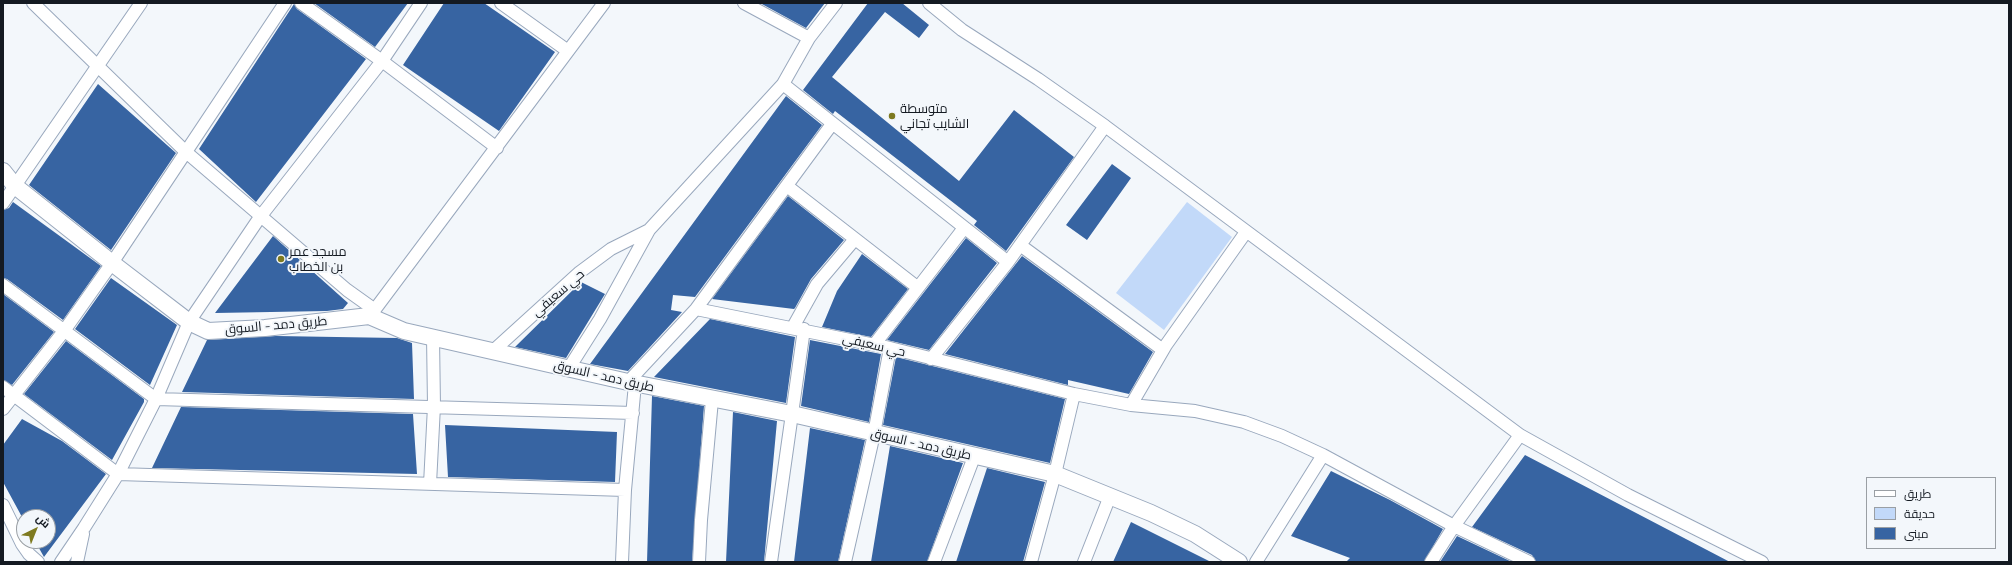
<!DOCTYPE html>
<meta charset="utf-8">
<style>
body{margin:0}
#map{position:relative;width:2012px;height:565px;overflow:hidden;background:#f3f7fb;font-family:"Exo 2",Cairo,sans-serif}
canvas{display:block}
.frame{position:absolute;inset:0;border:4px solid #141a22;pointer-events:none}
.legend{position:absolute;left:1866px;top:477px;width:130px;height:72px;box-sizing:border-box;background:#f3f7fb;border:1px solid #9a9fa4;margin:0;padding:5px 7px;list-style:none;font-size:12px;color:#141a22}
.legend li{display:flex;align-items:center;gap:8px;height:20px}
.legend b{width:20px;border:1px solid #9a9fa4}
.north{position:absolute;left:16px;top:509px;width:40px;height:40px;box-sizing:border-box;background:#f3f7fb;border:1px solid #9a9fa4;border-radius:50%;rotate:43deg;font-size:11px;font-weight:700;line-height:16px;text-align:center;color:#141a22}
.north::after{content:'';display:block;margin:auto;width:14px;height:18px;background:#7e7a20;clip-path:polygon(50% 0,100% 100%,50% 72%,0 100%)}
</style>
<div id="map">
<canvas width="2012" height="565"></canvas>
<div class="frame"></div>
<ul class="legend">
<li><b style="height:5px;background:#fff"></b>طريق</li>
<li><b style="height:11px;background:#c2d9f9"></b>حديقة</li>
<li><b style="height:11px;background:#3764a2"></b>مبنى</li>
</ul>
<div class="north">ش</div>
</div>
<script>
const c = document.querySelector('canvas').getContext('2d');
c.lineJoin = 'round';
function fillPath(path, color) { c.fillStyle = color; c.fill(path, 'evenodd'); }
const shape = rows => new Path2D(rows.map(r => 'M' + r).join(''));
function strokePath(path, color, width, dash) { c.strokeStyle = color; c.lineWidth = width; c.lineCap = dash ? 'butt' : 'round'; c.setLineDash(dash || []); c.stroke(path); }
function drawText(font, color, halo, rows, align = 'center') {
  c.font = font + ' "Exo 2",Cairo,sans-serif'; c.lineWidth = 4; c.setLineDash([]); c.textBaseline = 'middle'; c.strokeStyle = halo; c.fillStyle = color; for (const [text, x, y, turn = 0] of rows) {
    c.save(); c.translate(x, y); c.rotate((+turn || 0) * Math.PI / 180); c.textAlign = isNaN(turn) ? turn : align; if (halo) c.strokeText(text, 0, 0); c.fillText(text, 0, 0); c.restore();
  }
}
const green = shape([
 [1187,202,1232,237,1164,330,1116,293]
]);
const building = shape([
 [314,3,408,3,375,47],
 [444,3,484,3,555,52,499,131,403,65],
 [760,3,825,3,806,28],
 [868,3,902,3,929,25,919,38,885,12,832,77,959,181,1014,110,1074,157,1006,251,974,225,977,221,835,111,833,114,803,90],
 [294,4,297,9,366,59,256,202,199,149],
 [98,84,176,153,111,250,29,185],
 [786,96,822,125,695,297,673,295,671,310,682,312,628,371,590,364],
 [1112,164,1131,178,1087,240,1066,225],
 [788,196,844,240,811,279,795,308,794,309,712,299],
 [13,202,101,266,63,320,7,279,3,278,3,210,9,208],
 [273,236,348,303,343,309,327,311,215,313],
 [966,238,997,263,929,350,887,340],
 [862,254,908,289,871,337,822,327,837,291],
 [1022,256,1153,352,1129,394,1068,380,1068,385,945,354],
 [111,278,177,325,150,385,75,329],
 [581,282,605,294,566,358,515,347],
 [3,294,54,332,12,385,3,380],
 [710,319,795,337,786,403,654,377],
 [276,336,397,338,412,343,414,399,182,392,207,340],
 [810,340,881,354,869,422,801,406],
 [66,341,144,399,144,402,112,460,24,394],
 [896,357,1065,399,1050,463,883,425],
 [652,396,704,406,692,562,647,562],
 [181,407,413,414,417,474,152,468],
 [733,412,777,421,764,562,726,562],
 [22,419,62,441,106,474,44,557,35,541,48,541,48,517,22,517,3,482,3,445],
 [445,425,617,432,615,482,448,477],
 [810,428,865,440,838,562,794,562],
 [890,446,963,463,927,562,871,562],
 [1525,455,1730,562,1536,562,1532,555,1472,527],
 [987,468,1045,482,1023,562,956,562],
 [1331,471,1390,500,1443,529,1424,562,1346,562,1350,558,1291,536],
 [1131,522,1211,562,1113,562],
 [1457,536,1512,562,1440,562]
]);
const minor = shape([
 [33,3,186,152,347,290,375,310],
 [301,3,382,61,497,148],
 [501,3,568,51],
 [744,3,809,38],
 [929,3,962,30,1038,79,1105,126,1520,435,1628,495,1762,562],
 [783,84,1008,262],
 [787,186,917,287],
 [3,203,141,3],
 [1020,245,1163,350],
 [3,285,156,399,633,413],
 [696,309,890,348,1074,394,1131,405,1195,411,1244,422,1282,436,1323,455,1454,526,1529,562],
 [370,316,604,3],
 [793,327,817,284,855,239],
 [874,345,964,228],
 [493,351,580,272,611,249,649,230],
 [931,359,1008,262,1105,126],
 [569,368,600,319,649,230,783,84,809,38,836,3],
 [628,382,696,309,832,124],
 [3,387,118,474,625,490],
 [1131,405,1166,345,1246,232],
 [3,409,64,331,112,263,285,3],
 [430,484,434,406,433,337],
 [3,505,22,544,29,554,38,562],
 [61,562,84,528,118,474,156,399,189,322,260,217,382,61,421,3],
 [77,562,83,534],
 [622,562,625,490,635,384],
 [699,562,701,520,712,400],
 [771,562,804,329],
 [845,562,874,434,890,348],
 [934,562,974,457],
 [1031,562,1055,474,1074,394],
 [1084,562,1110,496],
 [1256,562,1323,455],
 [1431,562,1454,526,1520,435]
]);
const secondary = shape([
 [3,171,15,186,112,263,189,322,208,331,265,328,369,316,404,331,628,382,792,414,1055,474,1151,513,1195,534,1239,562]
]);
const markers = [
 [892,116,4,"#7e7a20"],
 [281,259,4,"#7e7a20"]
];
const poiNames = [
 ["متوسطة",900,109],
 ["الشايب تجاني",900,124],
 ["مسجد عمر",289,252],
 ["بن الخطاب",289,267]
];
const streetNames = [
 ["حي سعيفي",558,293,-41],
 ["طريق دمد - السوق",276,325,-5],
 ["حي سعيفي",874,345,13],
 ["طريق دمد - السوق",604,376,13],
 ["طريق دمد - السوق",921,444,13]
];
fillPath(green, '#c2d9f9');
fillPath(building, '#3764a2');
strokePath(minor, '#99a8bd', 14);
strokePath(secondary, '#99a8bd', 18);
strokePath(minor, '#fff', 12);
strokePath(secondary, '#fff', 16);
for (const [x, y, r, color] of markers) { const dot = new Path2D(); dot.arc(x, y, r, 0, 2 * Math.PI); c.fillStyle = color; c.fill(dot); strokePath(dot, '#f3f7fb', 1.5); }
drawText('13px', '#141a22', '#f3f7fb', poiNames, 'left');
drawText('13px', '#141a22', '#f3f7fb', streetNames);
</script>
